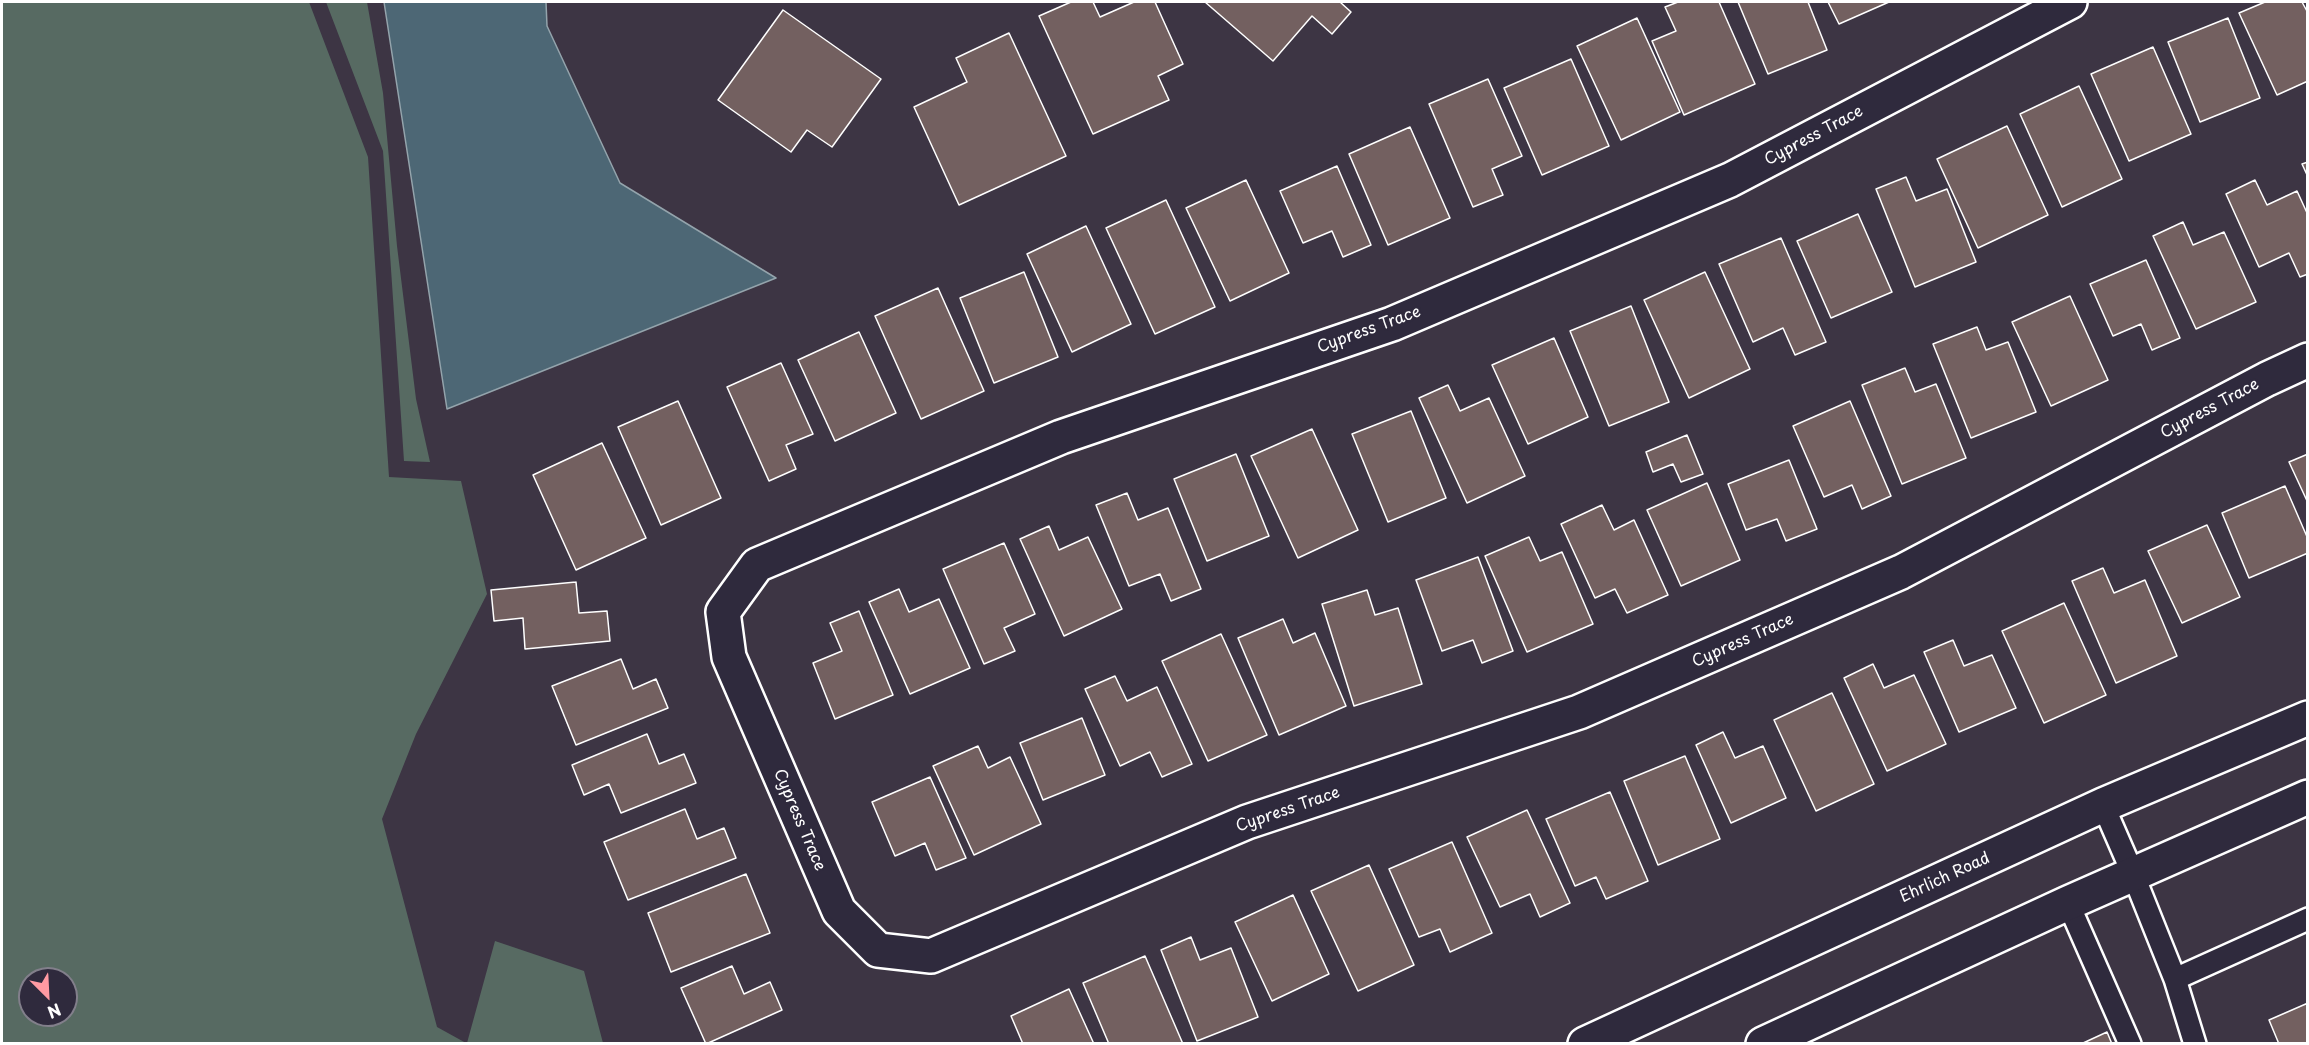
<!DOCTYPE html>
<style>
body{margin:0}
#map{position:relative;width:2309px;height:1045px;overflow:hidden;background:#3d3544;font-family:"Playpen Sans",sans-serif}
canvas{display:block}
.frame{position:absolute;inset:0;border:3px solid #fff;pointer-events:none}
.north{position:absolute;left:18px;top:967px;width:60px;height:60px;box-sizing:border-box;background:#2f2a3d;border:2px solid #827f8b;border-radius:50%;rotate:156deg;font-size:16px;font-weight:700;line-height:24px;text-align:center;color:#fff}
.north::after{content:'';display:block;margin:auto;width:21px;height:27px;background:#ff9aa2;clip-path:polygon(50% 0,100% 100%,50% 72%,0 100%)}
</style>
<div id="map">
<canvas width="2309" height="1045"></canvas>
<div class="frame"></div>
<div class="north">N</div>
</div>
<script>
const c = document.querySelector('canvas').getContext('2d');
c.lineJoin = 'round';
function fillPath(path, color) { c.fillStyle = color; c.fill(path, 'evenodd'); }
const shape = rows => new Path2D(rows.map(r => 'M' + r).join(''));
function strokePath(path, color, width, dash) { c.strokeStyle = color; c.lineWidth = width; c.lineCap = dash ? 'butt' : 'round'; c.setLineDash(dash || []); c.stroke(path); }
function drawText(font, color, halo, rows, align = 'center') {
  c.font = font + ' "Playpen Sans",sans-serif'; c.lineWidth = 4.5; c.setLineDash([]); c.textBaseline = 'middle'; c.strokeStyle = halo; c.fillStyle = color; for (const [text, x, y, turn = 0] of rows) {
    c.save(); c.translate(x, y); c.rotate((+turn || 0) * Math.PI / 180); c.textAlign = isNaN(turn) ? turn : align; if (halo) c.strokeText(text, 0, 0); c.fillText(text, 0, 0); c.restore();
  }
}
const green = shape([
 [2,2,309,2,368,157,389,477,461,481,487,594,416,734,382,819,437,1027,466,1043,2,1043],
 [30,979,66,979,66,1015,30,1015],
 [326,2,367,2,383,93,397,246,416,399,430,462,404,461,383,151],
 [495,941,584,971,603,1043,467,1043]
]);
const water = shape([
 [384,2,546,2,547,26,620,183,776,278,447,409,384,2]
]);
const building = shape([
 [1071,2,1093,2,1100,17,1134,2,1155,2,1183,64,1158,76,1169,100,1093,134,1039,16,1071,2],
 [1205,2,1340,2,1351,12,1332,34,1312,16,1273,61,1205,2],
 [1678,2,1719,2,1755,84,1684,115,1652,41,1676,31,1665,7,1678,2],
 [1738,2,1808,2,1827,50,1768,74,1738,2],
 [1828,2,1889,2,1839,24,1828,2],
 [2265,2,2302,2,2308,13,2308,81,2277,95,2239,13,2265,2],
 [783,10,881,79,832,147,807,130,791,152,718,100,783,10],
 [1637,18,1680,112,1621,140,1577,46,1637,18],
 [2228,18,2260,98,2200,122,2168,42,2228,18],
 [1009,33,1066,156,959,205,914,107,967,82,956,58,1009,33],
 [2153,47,2191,134,2129,161,2091,74,2153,47],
 [1571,59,1609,146,1542,175,1504,88,1571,59],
 [1488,79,1522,156,1492,169,1503,195,1473,207,1429,104,1488,79],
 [2079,86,2122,179,2062,207,2020,114,2079,86],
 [2007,126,2048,215,1978,248,1937,159,2007,126],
 [1410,127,1450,218,1388,245,1349,154,1410,127],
 [2308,162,2308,177,2302,164,2308,162],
 [1337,166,1371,245,1343,257,1332,231,1303,243,1280,191,1337,166],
 [1906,177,1916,201,1947,189,1976,262,1915,287,1876,189,1906,177],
 [1246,180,1289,273,1230,301,1186,208,1246,180],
 [2255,180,2267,205,2297,191,2308,215,2308,274,2300,277,2289,253,2259,267,2226,194,2255,180],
 [1166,200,1215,307,1155,334,1106,228,1166,200],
 [1858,214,1892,292,1831,318,1797,241,1858,214],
 [2183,222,2193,245,2224,232,2256,302,2196,329,2153,236,2183,222],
 [1086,226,1131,324,1072,352,1027,254,1086,226],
 [1781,238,1826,342,1795,355,1783,328,1753,342,1719,264,1781,238],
 [2146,260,2180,338,2152,350,2141,324,2113,336,2090,284,2146,260],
 [1024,272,1058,357,994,383,960,298,1024,272],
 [1705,272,1750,369,1689,398,1644,300,1705,272],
 [938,288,984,391,921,419,875,316,938,288],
 [2070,296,2108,380,2051,406,2012,322,2070,296],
 [1631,306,1669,402,1609,426,1570,331,1631,306],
 [1977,327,1986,350,2008,342,2036,412,1971,438,1933,344,1977,327],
 [859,332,896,413,835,441,798,360,859,332],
 [1554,338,1588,417,1528,444,1492,365,1554,338],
 [781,363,813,434,786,445,796,469,769,481,727,387,781,363],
 [1905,368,1915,392,1936,384,1966,458,1902,484,1862,385,1905,368],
 [1448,385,1460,411,1489,398,1525,476,1467,503,1419,398,1448,385],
 [678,401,721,498,661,525,618,427,678,401],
 [1850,401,1891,496,1862,509,1852,485,1824,497,1793,426,1850,401],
 [1411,411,1446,498,1388,522,1352,434,1411,411],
 [1312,429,1358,530,1298,558,1251,456,1312,429],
 [1687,435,1703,474,1681,482,1673,464,1653,472,1646,452,1687,435],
 [602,443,646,538,576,570,533,475,602,443],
 [1236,454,1269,536,1207,561,1174,479,1236,454],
 [2308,454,2308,503,2289,462,2308,454],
 [1789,460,1817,529,1786,541,1777,519,1746,530,1728,484,1789,460],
 [1707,483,1740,560,1681,586,1647,510,1707,483],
 [2285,486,2308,539,2308,553,2249,578,2222,513,2285,486],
 [1127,493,1138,520,1168,508,1201,589,1171,601,1160,574,1129,586,1096,505,1127,493],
 [1602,505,1614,530,1634,520,1668,595,1627,613,1615,589,1595,598,1561,524,1602,505],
 [2207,525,2240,597,2182,623,2148,551,2207,525],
 [1049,526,1059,550,1088,537,1122,609,1064,636,1020,539,1049,526],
 [1529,537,1540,561,1562,552,1593,624,1527,652,1485,556,1529,537],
 [1004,543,1035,614,1004,628,1015,651,984,664,943,569,1004,543],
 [1478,557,1513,651,1482,663,1473,640,1442,651,1416,580,1478,557],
 [2103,568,2114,593,2145,580,2177,656,2116,683,2072,581,2103,568],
 [576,582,579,613,607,611,610,641,525,649,523,618,494,621,491,590,576,582],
 [899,589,909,612,939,599,970,668,910,694,869,602,899,589],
 [1367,590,1375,615,1398,608,1422,684,1354,706,1322,604,1367,590],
 [2064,603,2106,695,2044,723,2002,631,2064,603],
 [859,611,893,695,835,719,813,663,842,651,830,623,859,611],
 [1283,619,1293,643,1315,633,1346,706,1279,735,1238,638,1283,619],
 [1221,634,1267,735,1208,761,1162,661,1221,634],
 [1953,640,1964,666,1992,655,2016,708,1959,732,1924,652,1953,640],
 [621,659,633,689,656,679,668,708,576,745,552,686,621,659],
 [1873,664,1884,688,1914,675,1946,744,1887,771,1844,678,1873,664],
 [1115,676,1127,701,1157,687,1192,764,1162,777,1150,752,1120,766,1085,689,1115,676],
 [1832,693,1874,784,1816,811,1774,720,1832,693],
 [1082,718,1105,775,1043,800,1020,743,1082,718],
 [1723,732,1735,758,1763,746,1786,798,1731,823,1696,745,1723,732],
 [647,734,659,764,684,754,696,783,621,813,609,784,584,795,572,765,647,734],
 [978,746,988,768,1010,757,1041,824,974,855,933,766,978,746],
 [1685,756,1720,839,1658,865,1624,781,1685,756],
 [930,777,966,858,936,870,925,843,895,856,872,802,930,777],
 [1610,792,1648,881,1606,899,1596,877,1575,886,1546,819,1610,792],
 [685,809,697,839,724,828,736,858,628,900,604,842,685,809],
 [1527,810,1570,903,1540,917,1530,894,1500,907,1467,837,1527,810],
 [1452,842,1492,933,1450,952,1440,929,1419,937,1389,869,1452,842],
 [1369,865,1414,965,1358,991,1311,891,1369,865],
 [746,874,770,933,671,972,648,913,746,874],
 [1293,895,1329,974,1272,1001,1235,922,1293,895],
 [1191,937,1200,960,1231,948,1258,1017,1197,1041,1161,950,1191,937],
 [1145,956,1183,1044,1109,1044,1083,983,1145,956],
 [732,966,744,994,770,982,782,1010,706,1044,681,988,732,966],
 [1069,989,1094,1044,1023,1044,1011,1016,1069,989],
 [2308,1003,2308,1044,2279,1044,2269,1020,2308,1003],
 [2107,1032,2112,1044,2081,1044,2107,1032]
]);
const service = shape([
 [2103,805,2133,874,2175,979,2308,919],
 [2068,903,2130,1044],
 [2175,979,2195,1044]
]);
const minor = shape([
 [2070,2,1730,180,1392,324,1061,437,757,565,723,612,729,657,839,911,878,950,931,956,1247,822,1579,712,1901,572,2267,379,2308,360]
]);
const secondary = shape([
 [1585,1044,2103,805,2308,718],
 [1763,1044,2068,903,2308,797]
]);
const streetNames = [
 ["Cypress Trace",1814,136,-28],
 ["Cypress Trace",1369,330,-20],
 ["Cypress Trace",2210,409,-28],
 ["Cypress Trace",1743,641,-24],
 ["Cypress Trace",1288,810,-19],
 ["Cypress Trace",799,820,67],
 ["Ehrlich Road",1945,878,-25]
];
fillPath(green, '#576a62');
fillPath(water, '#4d6775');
strokePath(water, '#94a4ac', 1.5);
fillPath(building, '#736060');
strokePath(building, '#fff', 1.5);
strokePath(service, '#fff', 26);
strokePath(minor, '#fff', 38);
strokePath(secondary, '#fff', 38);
strokePath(service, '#2f2a3d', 21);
strokePath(minor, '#2f2a3d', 33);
strokePath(secondary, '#2f2a3d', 33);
drawText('16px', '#fff', '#2f2a3d', streetNames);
</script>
